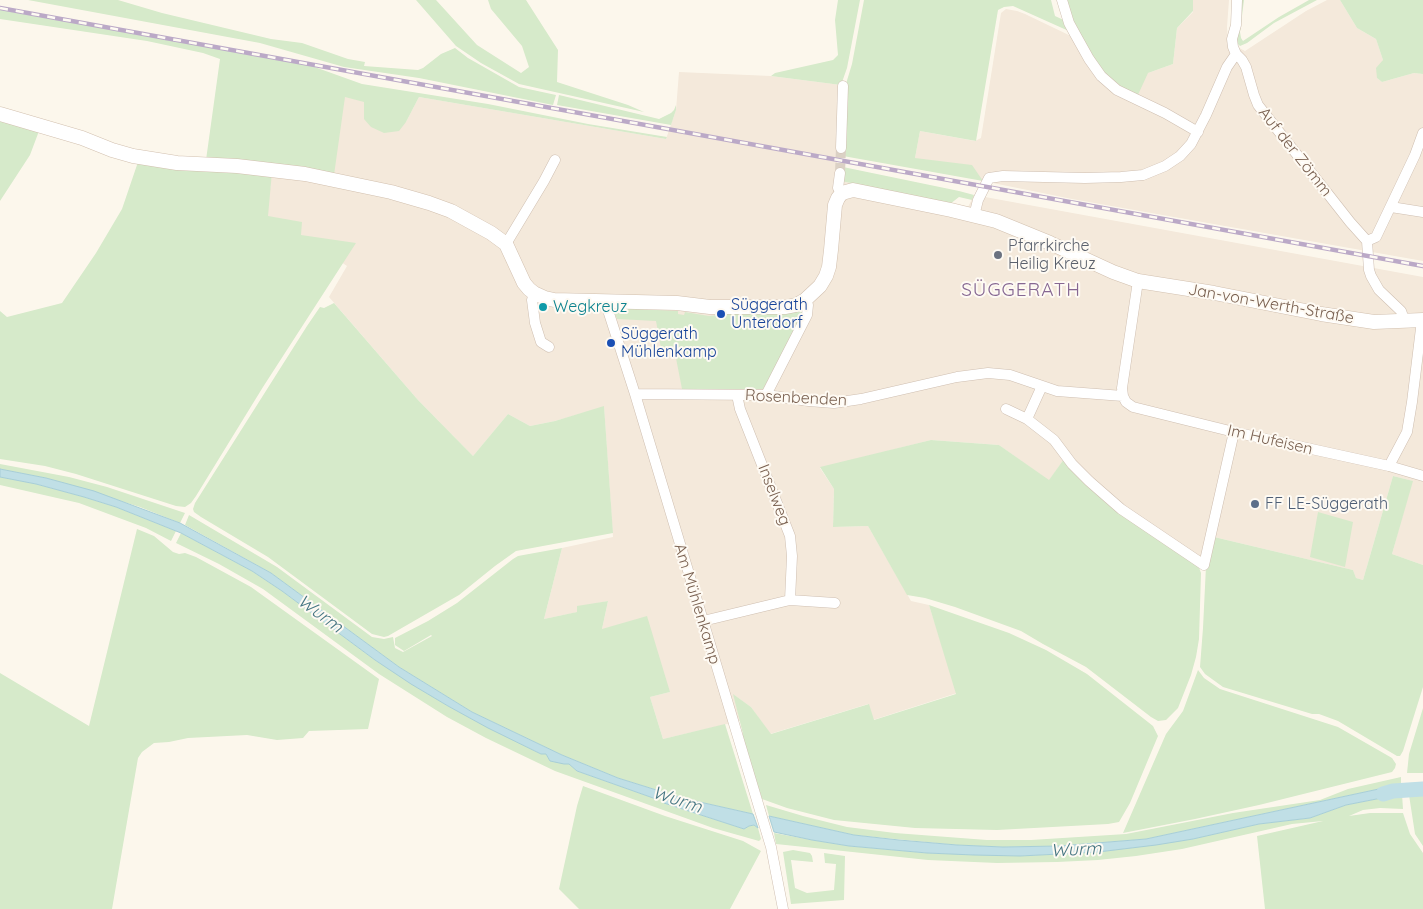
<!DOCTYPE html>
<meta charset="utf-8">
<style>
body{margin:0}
canvas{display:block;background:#fcf7ec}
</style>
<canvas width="1423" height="909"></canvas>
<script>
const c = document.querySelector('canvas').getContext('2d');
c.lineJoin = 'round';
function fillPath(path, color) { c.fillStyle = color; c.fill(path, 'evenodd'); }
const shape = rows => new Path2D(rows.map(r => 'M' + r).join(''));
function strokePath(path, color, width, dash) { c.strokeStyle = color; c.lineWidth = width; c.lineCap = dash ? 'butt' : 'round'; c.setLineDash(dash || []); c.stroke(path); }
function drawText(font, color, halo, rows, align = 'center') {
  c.font = font + ' Quicksand,sans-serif'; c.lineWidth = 4; c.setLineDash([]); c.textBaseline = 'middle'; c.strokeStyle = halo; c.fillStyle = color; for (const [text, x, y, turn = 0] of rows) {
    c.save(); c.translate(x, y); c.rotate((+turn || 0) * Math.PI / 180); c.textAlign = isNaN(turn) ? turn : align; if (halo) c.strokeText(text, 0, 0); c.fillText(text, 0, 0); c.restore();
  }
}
const residential = shape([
 [1193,0,1229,0,1227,27,1228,42,1245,51,1306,11,1327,0,1340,0,1357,28,1376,39,1383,60,1377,78,1382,82,1414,73,1423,74,1423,261,1072,199,983,181,915,158,920,131,975,141,981,138,1001,13,1006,9,1017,11,1025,14,1148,73,1173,64,1177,28,1193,12],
 [679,72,771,76,841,85,836,180,968,207,974,195,1423,277,1423,565,1392,554,1412,481,1393,476,1363,580,1356,578,1353,570,1214,537,1200,560,1119,505,1064,459,1049,481,999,445,931,440,820,468,834,489,833,527,868,526,911,601,929,605,957,693,873,720,868,704,770,734,751,707,734,695,740,721,663,739,650,697,670,692,602,629,608,601,577,607,578,612,544,619,562,548,613,537,604,407,555,421,530,426,508,414,473,456,418,400,329,297,347,266,301,235,267,216,272,172,345,96,365,102,406,122,419,97,666,139,676,110]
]);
const green = shape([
 [28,0,118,0,162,13,271,39,302,43,348,59,365,62,364,66,418,70,423,68,441,54,455,48,468,58,519,87,556,95,553,105,419,78,344,67,260,43],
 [416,0,436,0,477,45,521,73,529,67,522,46,491,9,488,0,526,0,558,50,557,82,628,105,644,112,519,84,481,63,456,46],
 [838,0,860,0,847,68,841,85,771,76,775,73,833,60,838,55,835,20],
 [864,0,1051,0,1055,16,1068,22,1071,32,1013,6,1004,7,998,10,976,141,920,131,915,158,972,165,983,181,843,156,845,87,852,64],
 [1064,0,1193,0,1193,11,1177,28,1173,64,1148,73,1137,97,1115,85,1088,54],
 [1238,0,1244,0,1240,32,1241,38,1243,41,1279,17,1302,4,1309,0,1317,0,1274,23,1247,43,1240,46,1236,42],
 [1340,0,1423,0,1423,74,1414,73,1382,82,1377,78,1376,68,1383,60,1376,39,1357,28],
 [0,9,309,65,362,84,488,104,588,124,667,137,666,139,419,97,406,122,399,131,384,133,371,127,364,119,364,102,345,97,334,175,206,160,220,59,203,53,147,41,0,19],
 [559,95,659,119,671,113,674,110,676,105,676,110,671,125,557,105],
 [0,118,39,131,30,155,0,201],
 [138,162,272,172,268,216,302,222,301,235,356,243,263,387,196,496,191,503,185,507,176,506,76,474,45,466,0,459,0,311,7,317,62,303,96,253,122,209],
 [843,167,959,191,974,195,972,200,959,197,950,204,841,181],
 [334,303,418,400,473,456,508,414,530,426,555,421,604,406,613,533,516,551,495,566,459,595,388,636,384,637,372,634,268,557,201,517,194,512,193,509,195,503,307,326,320,307,324,308],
 [616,308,678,311,678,314,684,315,685,312,709,316,743,312,778,314,798,310,801,311,803,314,802,318,763,389,682,389,674,348,661,348,656,321,617,319,614,311],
 [931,440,999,445,1049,480,1064,459,1198,565,1201,573,1199,639,1196,657,1191,675,1178,708,1166,720,1158,721,1151,717,1086,667,1043,644,1021,631,955,607,925,598,907,595,868,526,833,527,834,489,820,467],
 [0,464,69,477,107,487,185,513,180,523,140,507,46,478,0,469],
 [1393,476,1413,481,1392,554,1423,565,1423,687,1403,751,1400,756,1397,756,1338,721,1319,714,1312,714,1223,687,1205,674,1200,667,1203,628,1206,566,1214,537,1353,570,1356,578,1363,580],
 [0,477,36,484,84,497,116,507,176,531,171,541,146,528,79,503,0,485],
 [1318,512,1353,522,1345,567,1310,557],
 [189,515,277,567,372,637,384,639,393,637,395,648,403,652,432,636,431,635,404,651,395,645,395,638,428,621,457,603,513,559,518,556,562,548,544,619,577,612,577,606,608,601,602,629,647,616,670,692,650,697,663,739,725,724,753,814,682,798,618,778,562,755,472,712,399,667,271,573,185,525],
 [137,529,154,536,173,552,179,554,185,553,196,557,251,587,379,679,368,729,309,731,303,738,277,740,247,735,188,738,169,742,154,743,142,752,138,758,112,909,0,909,0,673,89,726],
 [181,533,252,571,282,591,375,660,448,706,531,749,541,754,546,754,550,761,569,764,577,771,656,799,660,797,664,803,744,829,749,826,754,825,758,828,761,839,759,841,713,828,555,771,486,738,447,717,379,674,263,589,219,564,176,543],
 [929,605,1009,633,1046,650,1087,674,1153,726,1158,736,1130,803,1119,822,1108,824,997,830,915,828,834,820,787,808,762,799,743,739,743,734,733,694,751,707,771,734,869,704,874,720,956,694],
 [1198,670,1204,678,1220,689,1338,727,1392,758,1396,764,1395,768,1392,772,1259,805,1195,819,1123,833,1166,734,1183,711],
 [1423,708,1423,773,1407,773,1409,754],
 [1401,777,1401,786,1388,787,1146,839,1059,846,1003,847,957,845,854,835,769,816,766,805,803,816,847,827,895,833,987,840,1031,840,1126,834,1233,813,1320,800,1348,789],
 [583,786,665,816,743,841,761,851,730,909,579,909,559,889,577,806],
 [1423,793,1423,846,1415,834,1409,795],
 [1402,794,1403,809,1380,808,1363,810,1349,816,1370,813,1403,813,1410,834,1423,853,1423,909,1265,909,1257,836,1323,821,1292,824,1182,849,1136,856,1098,860,1057,862,997,863,928,860,843,851,776,844,774,833,812,840,849,846,927,853,1020,856,1098,852,1192,839,1259,824,1310,818,1346,805],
 [793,850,810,853,812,856,813,862,791,860,795,888,807,893,834,890,836,864,825,863,824,853,845,856,844,900,791,904,783,852]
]);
const water = shape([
 [0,469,46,478,94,491,180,523,271,573,399,667,472,712,562,755,618,778,682,798,753,814,758,828,754,825,749,826,744,829,664,803,663,800,660,797,656,799,577,771,569,764,564,764,550,761,546,754,541,754,488,728,448,706,411,684,375,660,282,591,252,571,181,533,116,507,84,497,36,484,0,477,0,469],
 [1401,786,1402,794,1346,805,1310,818,1259,824,1193,839,1156,845,1098,852,1060,854,1020,856,974,855,927,853,849,846,812,840,774,832,769,816,854,835,899,840,957,845,1003,847,1059,846,1146,839,1388,787,1401,786]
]);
const river = shape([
 [1383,794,1393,791,1423,789]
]);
const minorTunnel = shape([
 [840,173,841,148]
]);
const minor = shape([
 [1062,0,1069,23,1075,34,1089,59,1101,76,1117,90,1165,113,1198,132],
 [1237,0,1236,25,1232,39,1233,47,1236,54,1242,60,1246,67,1254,95,1258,105,1350,222,1367,241],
 [841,148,843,86],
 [840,173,838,188,842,193],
 [1391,207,1423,212],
 [974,216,978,200,989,178,1003,176,1085,178,1121,177,1143,175,1165,166,1180,156,1191,144,1206,115,1227,67,1236,54],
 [1367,241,1376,237,1415,155,1423,133],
 [1367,241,1369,270,1371,276,1379,290,1401,311,1405,322],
 [506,244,544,181,555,160],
 [1138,281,1122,388,1123,396,1126,402,1133,407,1234,432,1389,466,1423,476],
 [534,293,532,300,535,323,541,342,549,347],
 [605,301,635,394,771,847,783,909],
 [635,394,766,395,809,401,834,403,861,399,957,377,988,373,1010,375,1057,391,1123,396],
 [737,395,740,409,790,536,792,556,790,600],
 [766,395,807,315,808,305,805,300],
 [1006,409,1027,419,1054,440,1072,464,1089,481,1121,509,1204,565,1234,432],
 [1027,419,1042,386],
 [1389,466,1407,432,1412,402,1422,320],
 [703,621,790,600,835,603]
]);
const secondary = shape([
 [0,114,82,138,112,150,133,156,177,163,237,166,305,174,391,192,429,203,451,211,491,233,506,244,524,283,529,289,534,293,545,298,554,300,677,303,710,307,786,307,796,305,805,300,820,286,826,276,829,267,831,250,835,205,838,198,842,193,853,190,951,210,996,221,1050,243,1113,272,1138,281,1214,293,1321,314,1374,322,1423,320]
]);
const rail = shape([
 [0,8,1423,266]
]);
const markers = [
 [998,255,5,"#6b7280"],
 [543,307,5,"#0f9aa8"],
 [721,314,5,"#1a4fb4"],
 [611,343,5,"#1a4fb4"],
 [1255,504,5,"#5c6f8a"]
];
const streetNames = [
 ["Auf der Zömm",1295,152,52],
 ["Jan-von-Werth-Straße",1271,304,10],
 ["Rosenbenden",796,398,3],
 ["Im Hufeisen",1270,440,13],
 ["Inselweg",774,495,69],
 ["Am Mühlenkamp",697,604,73]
];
const worshipNames = [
 ["Pfarrkirche",1008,246],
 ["Heilig Kreuz",1008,264]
];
const transitNames = [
 ["Süggerath",731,305],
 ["Unterdorf",731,323],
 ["Süggerath",621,334],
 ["Mühlenkamp",621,352]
];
const cultureNames = [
 ["Wegkreuz",553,307]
];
const serviceNames = [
 ["FF LE-Süggerath",1265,504]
];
const waterNames = [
 ["Wurm",320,614,36],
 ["Wurm",677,800,18],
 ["Wurm",1076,850,-3]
];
const quarterNames = [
 ["SÜGGERATH",1021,290]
];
fillPath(residential, '#f4e9db');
fillPath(green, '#d6eaca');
fillPath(water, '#c0dfe6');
strokePath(water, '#a7ced7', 1);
strokePath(river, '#c0dfe6', 15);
strokePath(minorTunnel, '#dbd1c5', 10, [10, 5]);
strokePath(minor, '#cfbfb1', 11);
strokePath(secondary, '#d2c0af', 15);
strokePath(minor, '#fff', 10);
strokePath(secondary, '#fff', 14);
strokePath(rail, '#bba9c7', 4.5);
strokePath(rail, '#fefaf3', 2.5, [8]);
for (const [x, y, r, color] of markers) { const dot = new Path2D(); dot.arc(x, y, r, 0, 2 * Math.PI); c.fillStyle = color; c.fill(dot); strokePath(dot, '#fefaf3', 2); }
drawText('16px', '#785f4f', '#fefaf3', streetNames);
drawText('16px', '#5b616d', '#fefaf3', worshipNames, 'left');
drawText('16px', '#164399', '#fefaf3', transitNames, 'left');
drawText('16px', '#0d838f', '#fefaf3', cultureNames, 'left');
drawText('16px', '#4e5e75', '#fefaf3', serviceNames, 'left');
drawText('italic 18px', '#467683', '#fefaf3', waterNames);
c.letterSpacing = '1px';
drawText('19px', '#866792', '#fefaf3', quarterNames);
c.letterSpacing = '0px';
</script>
